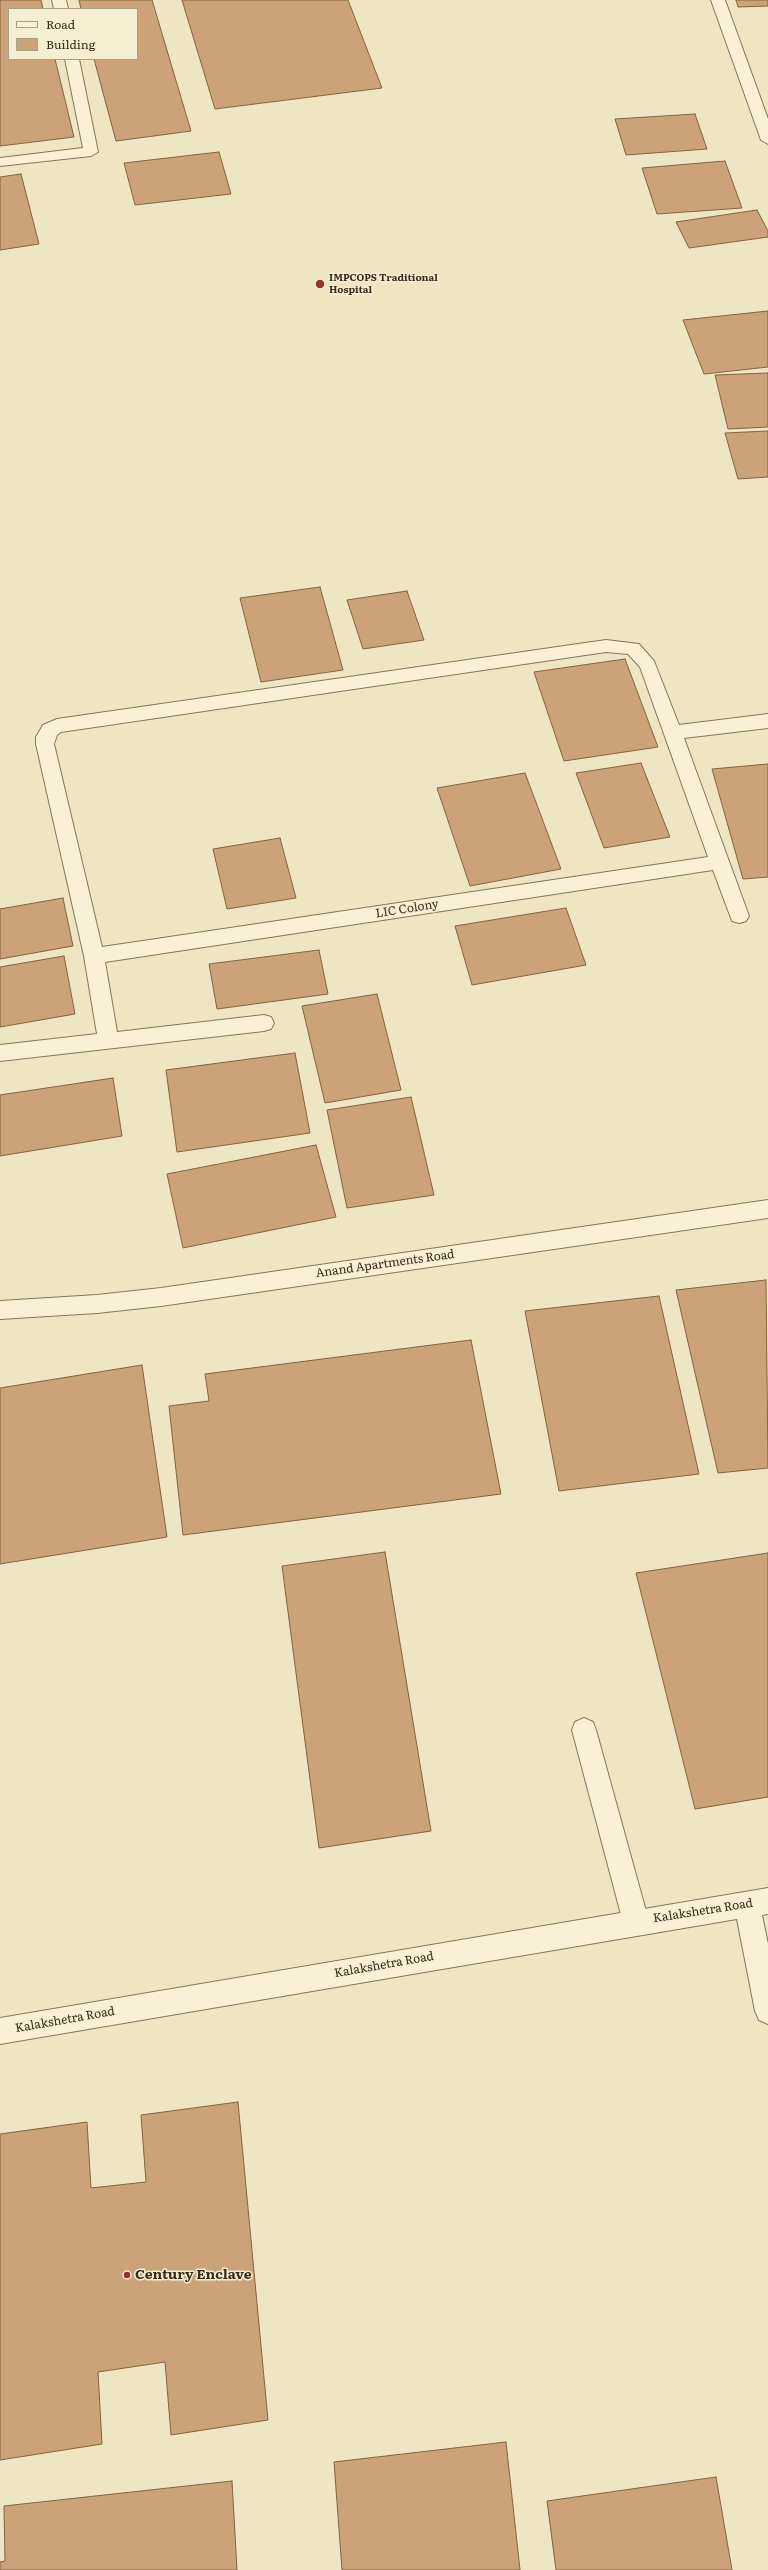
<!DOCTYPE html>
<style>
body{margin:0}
#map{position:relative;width:768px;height:2570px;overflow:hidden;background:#eee5c2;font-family:Literata,serif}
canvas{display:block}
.legend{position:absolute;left:8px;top:8px;width:130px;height:52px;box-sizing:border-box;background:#f5eed1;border:1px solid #a9a089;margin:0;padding:5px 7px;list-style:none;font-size:12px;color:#372c1d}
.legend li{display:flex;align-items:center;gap:8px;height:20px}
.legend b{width:20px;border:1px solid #a9a089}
</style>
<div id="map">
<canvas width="768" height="2570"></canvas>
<ul class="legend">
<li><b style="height:5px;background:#f9f1d5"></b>Road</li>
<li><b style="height:11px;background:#cca278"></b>Building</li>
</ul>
</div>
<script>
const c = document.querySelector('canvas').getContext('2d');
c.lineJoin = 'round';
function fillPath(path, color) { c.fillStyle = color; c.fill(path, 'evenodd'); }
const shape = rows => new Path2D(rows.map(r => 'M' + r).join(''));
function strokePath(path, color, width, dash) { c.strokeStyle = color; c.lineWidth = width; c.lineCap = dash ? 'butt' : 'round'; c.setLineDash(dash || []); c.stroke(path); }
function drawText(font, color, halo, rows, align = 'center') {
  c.font = font + ' Literata,serif'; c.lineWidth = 3; c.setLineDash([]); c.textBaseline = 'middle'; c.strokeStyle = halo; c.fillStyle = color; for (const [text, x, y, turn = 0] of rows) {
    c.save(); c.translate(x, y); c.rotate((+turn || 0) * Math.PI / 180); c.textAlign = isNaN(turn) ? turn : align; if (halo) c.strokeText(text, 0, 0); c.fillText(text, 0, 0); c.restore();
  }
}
const building = shape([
 [0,0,41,0,43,9,9,9,9,59,55,59,74,137,0,146,0,0],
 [79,0,152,0,191,131,116,141,94,59,137,59,137,9,81,9,79,0],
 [182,0,348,0,382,88,215,109,182,0],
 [736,0,768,0,768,6,738,7,736,0],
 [695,114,707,149,626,155,615,119,695,114],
 [219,152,231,194,135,205,124,163,219,152],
 [725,161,742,208,657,214,642,168,725,161],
 [21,174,39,244,0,250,0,177,21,174],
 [757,210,768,231,768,237,689,248,676,222,757,210],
 [768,311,768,367,704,374,683,320,768,311],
 [768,373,768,427,728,429,715,375,768,373],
 [768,431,768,477,738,479,725,433,768,431],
 [320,587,343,670,261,682,240,598,320,587],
 [407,591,424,640,363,649,347,600,407,591],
 [625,659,658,747,564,761,534,672,625,659],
 [641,763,670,837,604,848,576,773,641,763],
 [768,764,768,877,743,879,712,769,768,764],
 [525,773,561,869,470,886,437,788,525,773],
 [280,838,296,898,227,909,213,849,280,838],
 [63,898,73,946,0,959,0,909,63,898],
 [566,908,586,965,472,985,455,926,566,908],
 [319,950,328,994,217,1009,209,964,319,950],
 [64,956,75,1014,0,1027,0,967,64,956],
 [377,994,401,1090,325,1103,302,1006,377,994],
 [295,1053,310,1133,177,1152,166,1070,295,1053],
 [113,1078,122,1136,0,1156,0,1095,113,1078],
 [411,1097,434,1195,347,1208,327,1110,411,1097],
 [316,1145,336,1217,183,1248,167,1174,316,1145],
 [766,1280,768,1468,718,1473,676,1290,766,1280],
 [659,1296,699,1474,559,1491,525,1311,659,1296],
 [471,1340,501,1494,183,1535,169,1406,209,1401,205,1374,471,1340],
 [142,1365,167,1537,0,1564,0,1388,142,1365],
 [385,1552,431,1831,319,1848,282,1566,385,1552],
 [768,1553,768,1797,695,1809,636,1573,768,1553],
 [238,2102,268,2420,171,2435,165,2362,98,2372,102,2444,0,2460,0,2134,87,2122,91,2188,146,2182,141,2115,238,2102],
 [506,2442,520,2570,342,2570,334,2462,506,2442],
 [716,2477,732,2570,556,2570,547,2501,716,2477],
 [232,2481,237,2570,0,2570,0,2562,5,2561,4,2506,232,2481]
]);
const service = shape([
 [52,0,66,0,68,9,54,9,52,0],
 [65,59,79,59,98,152,91,156,0,166,0,158,83,148,65,59],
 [584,1718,593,1722,596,1730,649,1922,645,1931,636,1935,627,1931,623,1922,572,1730,575,1722,584,1718]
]);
const minor = shape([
 [711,0,725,0,768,119,768,144,761,140,711,0],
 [606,640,639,644,654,661,679,725,768,714,768,728,684,738,749,916,746,921,739,923,732,921,713,870,105,962,117,1032,264,1015,271,1017,274,1023,271,1029,264,1031,0,1061,0,1045,97,1034,84,956,36,744,36,737,43,725,57,719,606,640],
 [606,652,628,654,640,667,708,857,102,947,54,744,57,735,61,732,606,652],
 [768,1200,768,1218,161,1306,97,1313,0,1319,0,1301,97,1295,161,1288,768,1200],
 [768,1888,768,1914,762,1915,768,1944,768,2024,759,2020,755,2011,737,1919,0,2044,0,2018,768,1888]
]);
const markers = [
 [320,284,5,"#963329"],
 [127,2275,4,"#963329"]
];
const farPoinames = [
 ["IMPCOPS Traditional",329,278],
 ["Hospital",329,290]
];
const streetNames = [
 ["LIC Colony",407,909,-9],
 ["Anand Apartments Road",385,1264,-8],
 ["Kalakshetra Road",703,1911,-9],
 ["Kalakshetra Road",384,1965,-10],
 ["Kalakshetra Road",65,2020,-10]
];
const nearPoinames = [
 ["Century Enclave",135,2275]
];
fillPath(building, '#cca278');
strokePath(building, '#86623f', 1);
strokePath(service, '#877659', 2);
strokePath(minor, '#877659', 2);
fillPath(service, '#f9f1d5');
fillPath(minor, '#f9f1d5');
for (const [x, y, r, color] of markers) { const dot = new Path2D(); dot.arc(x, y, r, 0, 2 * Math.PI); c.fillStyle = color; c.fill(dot); strokePath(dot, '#f5eed1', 1.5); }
drawText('bold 10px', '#372c1d', '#f5eed1', farPoinames, 'left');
drawText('12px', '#372c1d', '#f5eed1', streetNames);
drawText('bold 14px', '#372c1d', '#f5eed1', nearPoinames, 'left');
</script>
